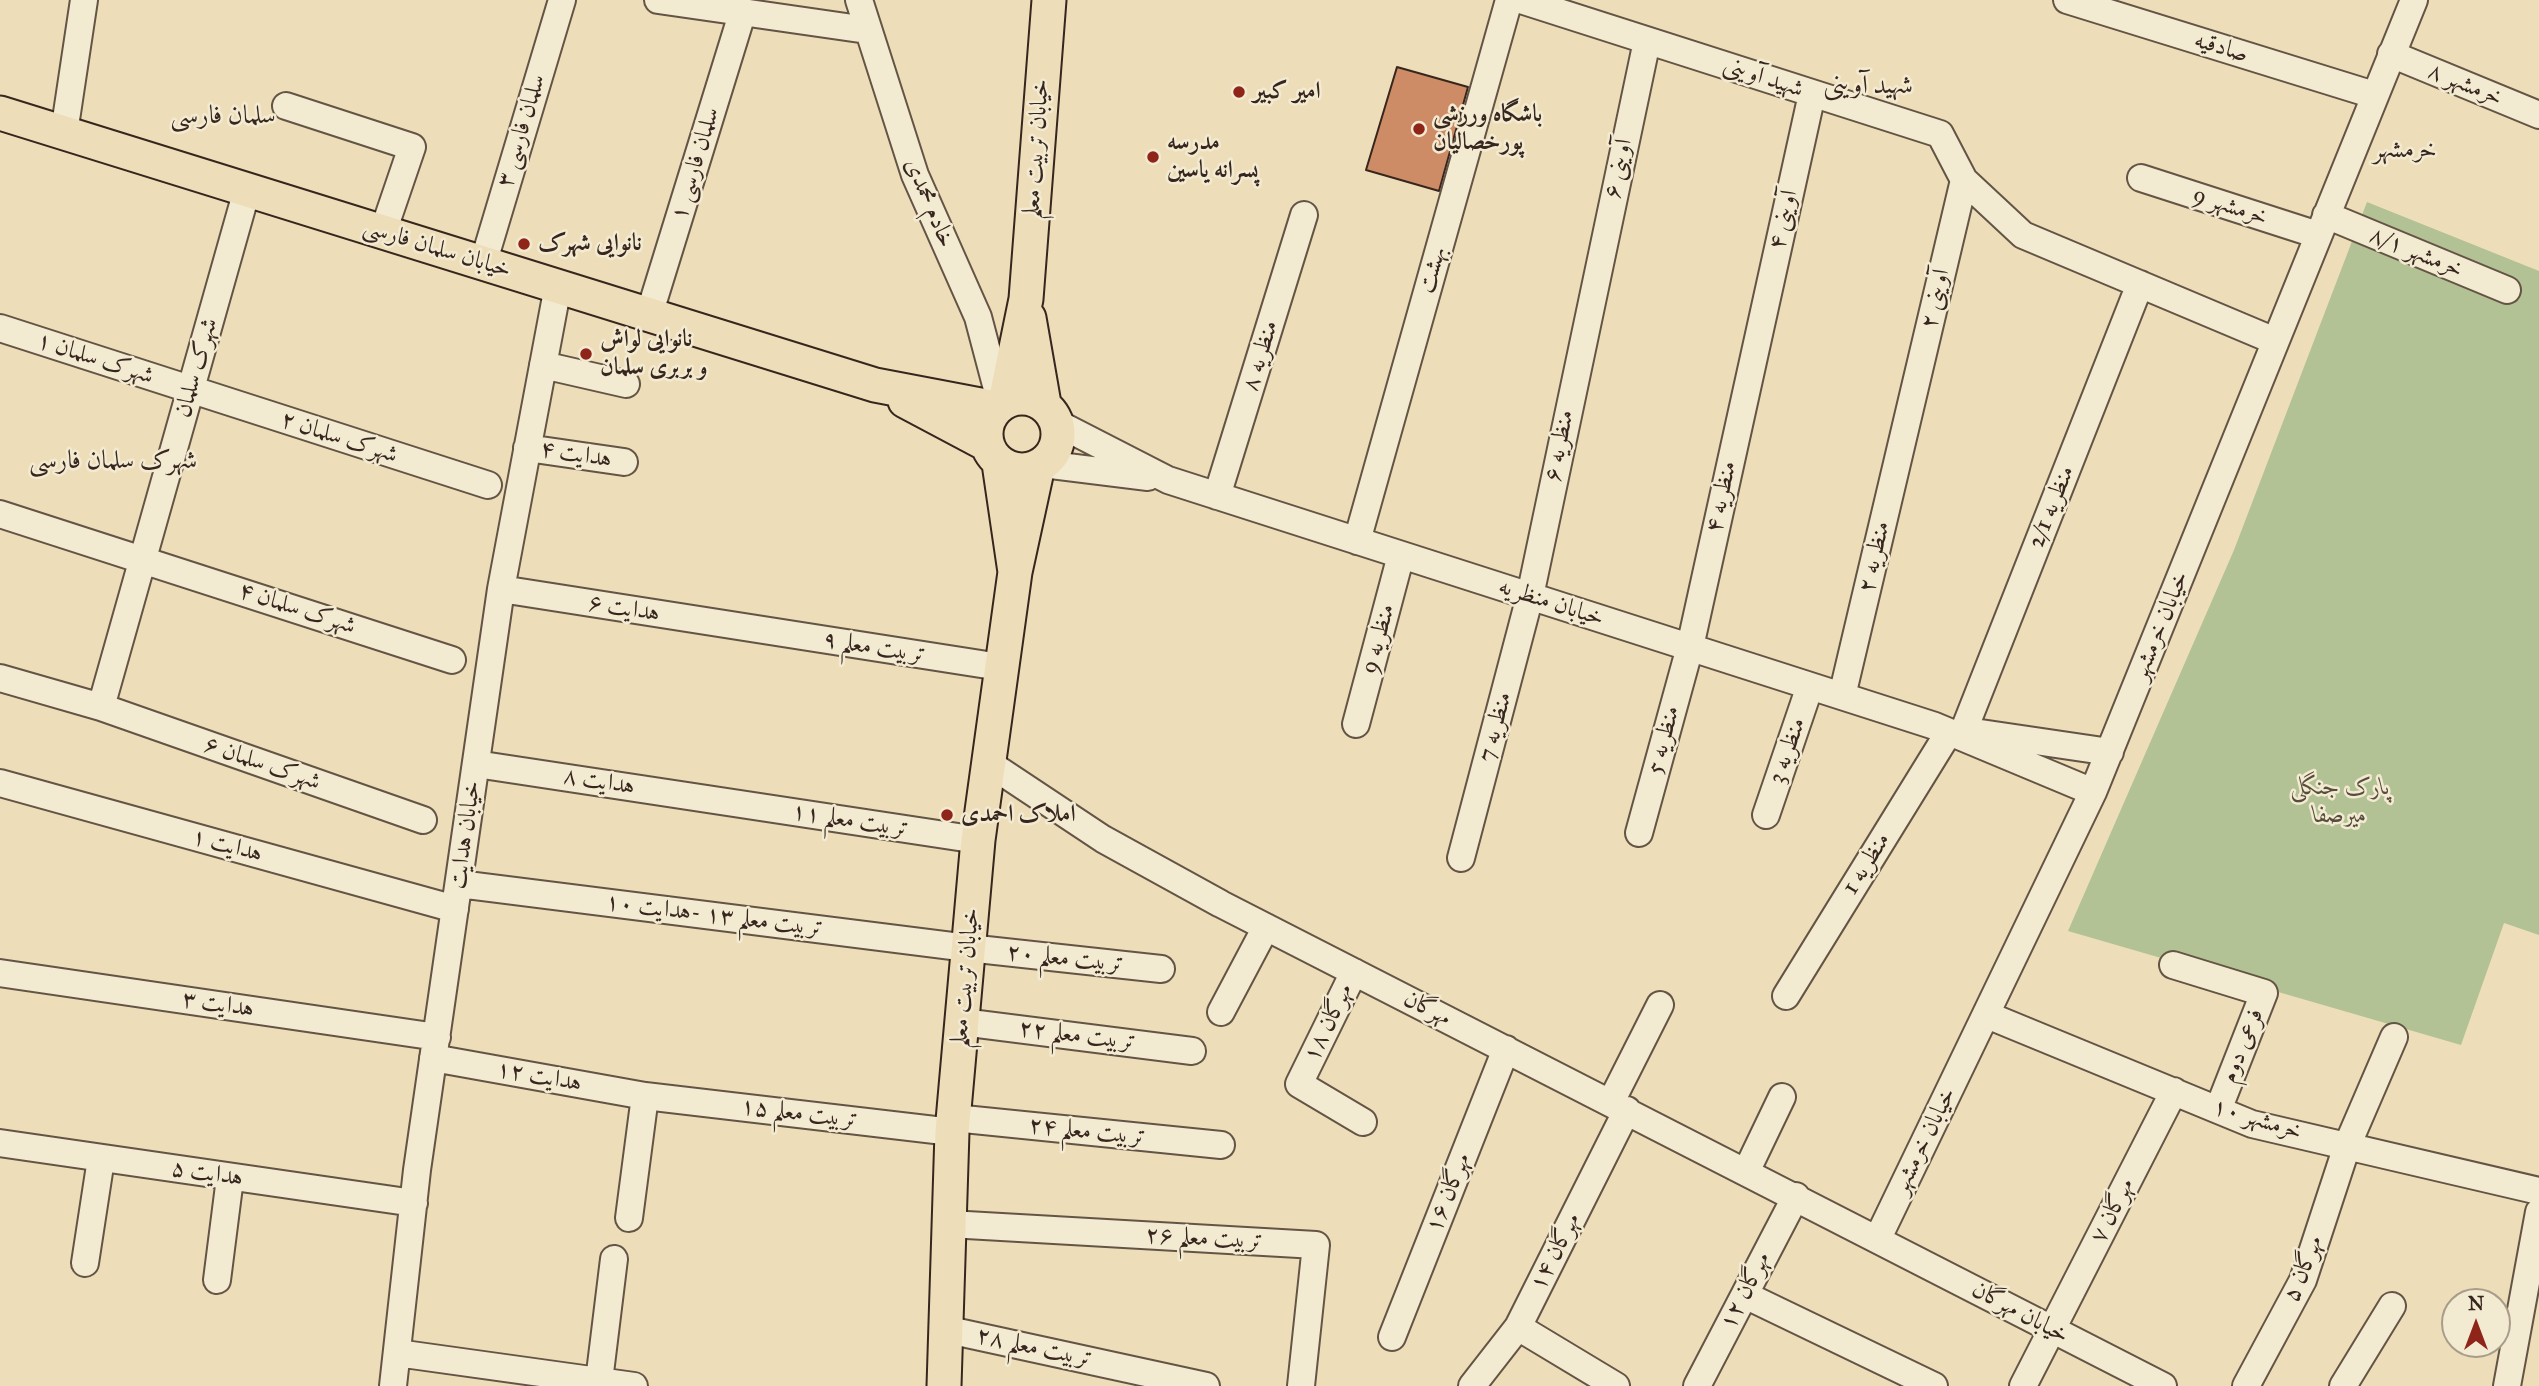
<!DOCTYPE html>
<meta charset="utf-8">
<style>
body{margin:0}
#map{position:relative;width:2539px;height:1386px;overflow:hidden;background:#eddeb9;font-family:"IM FELL Great Primer",serif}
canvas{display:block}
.north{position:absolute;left:2441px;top:1288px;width:70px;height:70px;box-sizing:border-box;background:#f3ead2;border:2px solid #a89c8a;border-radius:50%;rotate:0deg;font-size:19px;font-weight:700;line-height:28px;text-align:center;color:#37261e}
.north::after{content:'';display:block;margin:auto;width:24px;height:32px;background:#8f2418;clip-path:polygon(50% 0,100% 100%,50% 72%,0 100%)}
</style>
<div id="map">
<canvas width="2539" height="1386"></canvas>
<div class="north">N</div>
</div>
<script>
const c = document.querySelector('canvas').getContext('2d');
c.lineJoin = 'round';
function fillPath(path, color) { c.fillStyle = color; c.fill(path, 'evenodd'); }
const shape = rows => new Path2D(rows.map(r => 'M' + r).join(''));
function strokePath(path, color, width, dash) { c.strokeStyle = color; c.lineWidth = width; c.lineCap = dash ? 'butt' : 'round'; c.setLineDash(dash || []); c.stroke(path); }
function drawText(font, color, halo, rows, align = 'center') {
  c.font = font + ' "IM FELL Great Primer",Amiri,serif'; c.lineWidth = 5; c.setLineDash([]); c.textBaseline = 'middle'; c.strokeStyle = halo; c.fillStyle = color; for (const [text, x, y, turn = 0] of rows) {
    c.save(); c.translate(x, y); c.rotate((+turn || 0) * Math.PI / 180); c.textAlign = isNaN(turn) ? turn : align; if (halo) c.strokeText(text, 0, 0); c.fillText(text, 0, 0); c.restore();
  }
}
const green = shape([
 [2367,202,2539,271,2539,935,2504,923,2461,1045,2068,931,2234,550]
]);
const building = shape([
 [1397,67,1468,87,1439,191,1366,170,1397,67]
]);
const minor = shape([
 [658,0,867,30],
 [859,0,915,175,978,317,1001,404],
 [1521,0,1940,134,1964,180,2023,235,2275,341],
 [2067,0,2374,95],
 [2391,54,2539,115],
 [286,106,412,147,383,232],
 [64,133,84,0],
 [2141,178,2318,235],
 [2326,215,2507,290],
 [483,264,562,0],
 [649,315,742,14],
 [0,328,488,485],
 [543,365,626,384],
 [1057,423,1168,480,1935,726,2093,792],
 [527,448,624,462],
 [1043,464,1148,477],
 [1217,496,1304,215],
 [0,514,452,660],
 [1357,541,1509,0],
 [501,589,1000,667],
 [0,678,101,707,423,820],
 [1842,696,1964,180],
 [101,707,247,190],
 [1356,724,1401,555],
 [1964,730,2140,284],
 [1974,732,2110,752],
 [987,762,1103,839,1221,904,2163,1386],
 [476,764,978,840],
 [0,783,455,909],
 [1766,815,1810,686],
 [1639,833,1690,647,1812,94],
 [1461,858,1530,596,1647,41],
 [459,884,968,948,1161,969],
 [2173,965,2264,993,2218,1110],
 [1354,972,1299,1084,1363,1122],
 [0,973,437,1037],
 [1786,996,1949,732],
 [1221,1012,1266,927],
 [1987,1015,2252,1124,2539,1191],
 [962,1022,1192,1051],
 [433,1058,645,1096,952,1132],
 [1611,1102,1660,1005],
 [954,1118,1221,1145],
 [0,1143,414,1203],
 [1747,1170,1782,1097],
 [629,1218,645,1096],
 [949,1224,1316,1245,1301,1386],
 [1878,1238,2093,792,2414,0],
 [85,1263,101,1159],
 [217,1280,230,1178],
 [1745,1295,1934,1386],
 [1518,1327,1616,1386],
 [944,1329,1206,1386],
 [1392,1337,1506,1049],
 [397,1353,634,1386],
 [599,1381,614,1259],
 [393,1386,417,1170,501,589,558,286],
 [1472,1386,1518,1327,1627,1110],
 [1697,1386,1796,1196],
 [2023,1386,2174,1091],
 [2246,1386,2303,1280,2347,1146,2394,1037],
 [2343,1386,2392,1306],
 [2507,1386,2539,1212]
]);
const major = shape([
 [0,113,875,385,996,408],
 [1029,318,1044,404],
 '986 434a36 36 0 1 1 72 0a36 36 0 1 1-72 0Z',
 [905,401,986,444],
 [1005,402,1026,299,1049,0],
 [999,463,1015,572,1038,466],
 [944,1386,952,1132,978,840,1015,572]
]);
const markers = [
 [1239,92,7,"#8f2418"],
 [1419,129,7,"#8f2418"],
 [1153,157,7,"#8f2418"],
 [524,244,7,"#8f2418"],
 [586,354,7,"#8f2418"],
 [947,815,7,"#8f2418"]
];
const streetNames = [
 ["صادقیه",2221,48,17],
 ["شهید آوینی",1763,78,18],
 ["خرمشهر ۸",2465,85,22],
 ["سلمان فارسی ۳",522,131,-73],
 ["خیابان تربیت معلم",1037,149,-86],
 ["سلمان فارسی ۱",696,164,-73],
 ["آوینی ۶",1619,169,-78],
 ["خادم محمدی",929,203,67],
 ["خرمشهر 9",2230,207,18],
 ["آوینی ۴",1784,220,-77],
 ["خیابان سلمان فارسی",437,249,17],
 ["خرمشهر ۸/۱",2416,253,22],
 ["بهشت",1433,270,-74],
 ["آوینی ۲",1936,299,-77],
 ["منظریه ۸",1261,356,-73],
 ["شهرک سلمان ۱",95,359,18],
 ["شهرک سلمان",197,368,-74],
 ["شهرک سلمان ۲",339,438,18],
 ["منظریه ۶",1560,446,-79],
 ["هدایت ۴",576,455,9],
 ["منظریه ۴",1722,497,-78],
 ["منظریه 2/1",2052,507,-68],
 ["منظریه ۲",1875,557,-77],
 ["خیابان منظریه",1551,603,18],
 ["شهرک سلمان ۴",297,609,18],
 ["هدایت ۶",624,609,9],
 ["خیابان خرمشهر",2161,626,-68],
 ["منظریه 9",1379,639,-75],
 ["تربیت معلم ۹",874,648,9],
 ["منظریه 7",1496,727,-75],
 ["منظریه 5",1664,740,-75],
 ["منظریه 3",1788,751,-71],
 ["شهرک سلمان ۶",262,764,19],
 ["هدایت ۸",599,782,9],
 ["تربیت معلم ۱۱",850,821,9],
 ["خیابان هدایت",466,835,-82],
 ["هدایت ۱",227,846,15],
 ["منظریه 1",1867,864,-58],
 ["تربیت معلم ۱۳ -هدایت ۱۰",714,916,7],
 ["تربیت معلم ۲۰",1065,959,6],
 ["خیابان تربیت معلم",966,978,-85],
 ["هدایت ۳",218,1005,8],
 ["مهرگان",1427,1009,27],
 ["مهرگان ۱۸",1329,1023,-64],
 ["تربیت معلم ۲۲",1077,1036,7],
 ["فرعی دوم",2243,1046,-68],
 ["هدایت ۱۲",539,1077,10],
 ["تربیت معلم ۱۵",799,1114,7],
 ["خرمشهر ۱۰",2257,1120,17],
 ["تربیت معلم ۲۴",1087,1132,6],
 ["خیابان خرمشهر",1925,1141,-64],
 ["هدایت ۵",207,1174,8],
 ["مهرگان ۱۶",1449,1193,-68],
 ["مهرگان ۷",2113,1211,-63],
 ["تربیت معلم ۲۶",1204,1239,3],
 ["مهرگان ۱۴",1556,1252,-63],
 ["مهرگان ۵",2304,1269,-68],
 ["مهرگان ۱۲",1746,1291,-63],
 ["خیابان مهرگان",2020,1313,28],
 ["تربیت معلم ۲۸",1034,1348,12]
];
const poiNames = [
 ["امیر کبیر",1253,92],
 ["باشگاه ورزشی",1433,115],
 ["پورخصالیان",1433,143],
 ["مدرسه",1167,143],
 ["پسرانه یاسین",1167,171],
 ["نانوایی شهرک",538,244],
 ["نانوایی لواش",600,340],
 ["و بربری سلمان",600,368],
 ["املاک احمدی",961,815]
];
const parkNames = [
 ["پارک جنگلی",2340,788],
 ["میرصفا",2340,816]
];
const neighbourhoodNames = [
 ["شهید آوینی",1868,87],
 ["سلمان فارسی",223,117],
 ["خرمشهر",2405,151],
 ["شهرک سلمان فارسی",113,462]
];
fillPath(green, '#b2c294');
fillPath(building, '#cd8b66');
strokePath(building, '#37261e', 2);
strokePath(minor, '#645445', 30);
strokePath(major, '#37261e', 37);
strokePath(minor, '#f3ead2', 26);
strokePath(major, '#eddeb9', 33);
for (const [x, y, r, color] of markers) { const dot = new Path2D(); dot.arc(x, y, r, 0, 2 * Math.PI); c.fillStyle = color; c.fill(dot); strokePath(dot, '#f3ead2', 2.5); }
drawText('24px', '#37261e', '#f3ead2', streetNames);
drawText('bold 24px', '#37261e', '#f3ead2', poiNames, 'left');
drawText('italic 24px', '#564d3c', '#f3ead2', parkNames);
drawText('26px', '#37261e', '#f3ead2', neighbourhoodNames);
</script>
